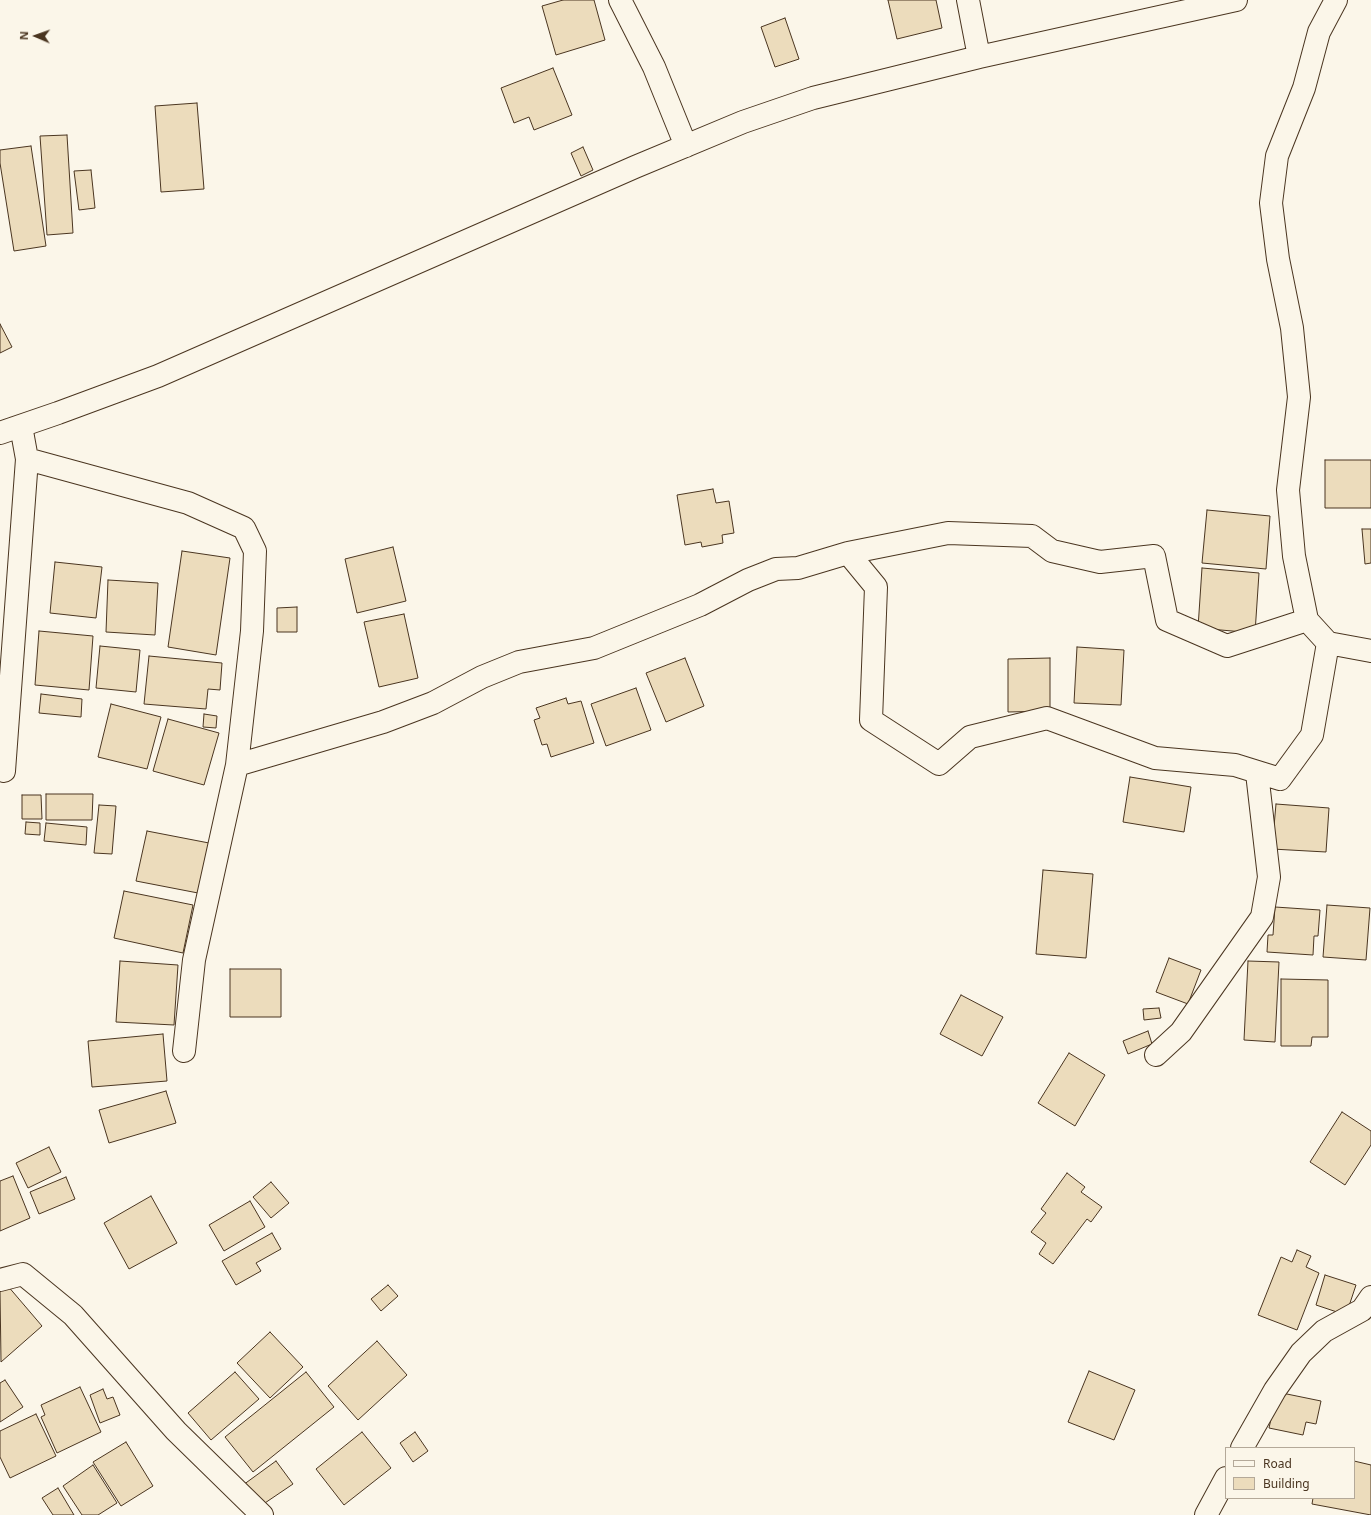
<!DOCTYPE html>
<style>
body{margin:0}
#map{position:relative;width:1371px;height:1515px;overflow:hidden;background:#fbf6e9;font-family:"Noto Sans",sans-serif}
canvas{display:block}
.legend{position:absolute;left:1225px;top:1447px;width:130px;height:52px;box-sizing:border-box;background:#fbf6e9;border:1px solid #b4a999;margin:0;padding:5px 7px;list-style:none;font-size:12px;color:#4a3520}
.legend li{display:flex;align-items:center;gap:8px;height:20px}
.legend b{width:20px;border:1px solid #b4a999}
.north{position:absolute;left:16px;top:16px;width:40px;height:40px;-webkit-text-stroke:3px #fbf6e9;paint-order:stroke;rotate:272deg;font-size:11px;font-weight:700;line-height:16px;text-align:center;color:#4a3520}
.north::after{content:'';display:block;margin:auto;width:14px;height:18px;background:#4a3520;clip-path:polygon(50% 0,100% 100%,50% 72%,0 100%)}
</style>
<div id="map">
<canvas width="1371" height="1515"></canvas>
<ul class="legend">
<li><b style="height:5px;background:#fbf6e9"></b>Road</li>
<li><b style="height:11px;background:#ecdcbc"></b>Building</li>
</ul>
<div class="north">N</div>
</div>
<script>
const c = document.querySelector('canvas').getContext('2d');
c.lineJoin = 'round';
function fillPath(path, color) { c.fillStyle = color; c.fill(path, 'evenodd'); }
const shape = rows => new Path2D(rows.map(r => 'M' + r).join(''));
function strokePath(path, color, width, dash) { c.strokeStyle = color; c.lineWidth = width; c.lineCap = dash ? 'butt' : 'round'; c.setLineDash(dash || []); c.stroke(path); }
const building = shape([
 [563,0,594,0,605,40,556,55,542,6,563,0],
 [888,0,936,0,942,28,897,39,888,0],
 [785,18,799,59,775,67,761,27,785,18],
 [553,68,572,115,534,130,529,117,514,123,501,88,553,68],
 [197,103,204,189,161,192,155,106,197,103],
 [67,135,73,233,47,235,40,136,67,135],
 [31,146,46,246,14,251,0,163,0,150,31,146],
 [583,147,593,170,581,176,571,153,583,147],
 [91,170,95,208,79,210,74,171,91,170],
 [0,324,12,347,0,353,0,324],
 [1325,460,1371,460,1371,508,1325,508,1325,460],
 [713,489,716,503,729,501,734,533,722,535,723,543,702,547,701,542,685,545,677,495,713,489],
 [1207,510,1270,516,1266,569,1202,563,1207,510],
 [1362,529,1371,529,1371,563,1365,564,1362,529],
 [393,547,406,601,357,613,345,559,393,547],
 [182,551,230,558,216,655,168,647,182,551],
 [55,562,102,567,96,618,50,613,55,562],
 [1202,568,1259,573,1255,633,1198,628,1202,568],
 [108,580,158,583,155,635,106,632,108,580],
 [297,607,297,632,277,632,277,608,297,607],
 [404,614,418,678,379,687,364,622,404,614],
 [39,631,93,636,89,690,35,685,39,631],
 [100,646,140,650,136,692,96,688,100,646],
 [1077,647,1124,650,1121,705,1074,703,1077,647],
 [149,656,222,663,220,690,208,689,206,709,144,704,149,656],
 [685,658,704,706,666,722,646,673,685,658],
 [1050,658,1050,711,1008,712,1008,659,1050,658],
 [636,688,651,730,606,746,591,704,636,688],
 [41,694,82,699,81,717,39,713,41,694],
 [566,698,568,704,581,701,594,743,551,757,547,744,542,745,534,720,540,718,536,708,566,698],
 [111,704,161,717,147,769,98,757,111,704],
 [204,714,217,716,216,728,203,727,204,714],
 [168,719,219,733,204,785,153,771,168,719],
 [1130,777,1191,787,1184,832,1123,822,1130,777],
 [46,794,93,794,92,820,46,820,46,794],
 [22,795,41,795,42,819,22,819,22,795],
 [1276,804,1329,808,1326,852,1272,849,1276,804],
 [99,805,116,806,112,854,94,853,99,805],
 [26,822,40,823,40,835,25,834,26,822],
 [46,823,87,827,86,845,44,841,46,823],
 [147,831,209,843,198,893,136,881,147,831],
 [1043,870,1093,874,1086,958,1036,954,1043,870],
 [124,891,193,905,183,953,114,938,124,891],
 [1327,905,1370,908,1366,960,1323,957,1327,905],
 [1275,907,1320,910,1318,936,1314,936,1313,955,1267,952,1268,935,1273,935,1275,907],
 [1169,958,1201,970,1188,1004,1156,992,1169,958],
 [120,961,178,965,174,1025,116,1022,120,961],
 [1248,961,1279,962,1275,1042,1244,1040,1248,961],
 [230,969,281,969,281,1017,230,1017,230,969],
 [1281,979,1328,980,1328,1037,1312,1037,1311,1046,1281,1046,1281,979],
 [961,995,1003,1017,982,1056,940,1034,961,995],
 [1159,1008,1161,1018,1144,1020,1143,1009,1159,1008],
 [1148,1031,1152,1044,1128,1054,1123,1041,1148,1031],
 [163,1034,167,1081,92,1087,88,1041,163,1034],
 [1069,1053,1105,1075,1075,1126,1038,1103,1069,1053],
 [166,1091,176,1123,109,1143,99,1110,166,1091],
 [1342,1112,1371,1131,1371,1145,1345,1185,1310,1162,1342,1112],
 [49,1147,61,1172,28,1188,16,1163,49,1147],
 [1067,1173,1085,1187,1081,1192,1102,1207,1091,1222,1087,1219,1053,1264,1039,1254,1046,1243,1031,1232,1046,1213,1041,1209,1067,1173],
 [13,1176,30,1218,0,1231,0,1181,13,1176],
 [66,1177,75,1199,39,1214,30,1192,66,1177],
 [271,1182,289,1203,271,1218,253,1197,271,1182],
 [151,1196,177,1243,129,1269,104,1223,151,1196],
 [250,1201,265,1227,224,1251,209,1225,250,1201],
 [272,1233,281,1249,256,1263,261,1271,236,1285,222,1261,272,1233],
 [1297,1250,1311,1256,1306,1267,1319,1273,1297,1330,1258,1315,1281,1257,1292,1262,1297,1250],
 [1325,1275,1356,1285,1346,1315,1316,1305,1325,1275],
 [7,1285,42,1326,1,1362,0,1291,7,1285],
 [388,1285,398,1296,381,1311,371,1299,388,1285],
 [270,1332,303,1367,270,1398,237,1363,270,1332],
 [377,1341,407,1375,358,1420,328,1386,377,1341],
 [1089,1371,1135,1390,1114,1440,1068,1422,1089,1371],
 [235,1372,259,1399,211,1440,188,1413,235,1372],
 [306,1372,334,1407,253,1472,225,1437,306,1372],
 [5,1380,23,1407,0,1422,0,1383,5,1380],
 [80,1387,101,1432,57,1453,41,1417,45,1415,41,1405,80,1387],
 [103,1389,107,1399,113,1397,120,1415,100,1423,90,1395,103,1389],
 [1277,1392,1321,1401,1316,1424,1306,1422,1303,1435,1269,1428,1277,1392],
 [36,1414,56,1456,10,1478,0,1457,0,1431,36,1414],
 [362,1432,391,1468,344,1505,316,1469,362,1432],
 [415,1432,428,1451,413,1462,400,1443,415,1432],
 [126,1442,153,1486,121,1506,93,1462,126,1442],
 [276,1461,293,1484,259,1507,243,1485,276,1461],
 [1354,1461,1371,1465,1371,1515,1312,1504,1313,1498,1354,1498,1354,1461],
 [93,1465,117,1503,98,1515,82,1515,63,1486,93,1465],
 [58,1488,74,1515,53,1515,42,1498,58,1488]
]);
const minor = shape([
 [620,0,654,67,686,146],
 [968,0,979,57],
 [0,433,58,413,158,376,635,167,743,122,813,98,979,57,1236,0],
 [27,459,188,503,244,528,255,551,252,631,237,765,194,960,184,1051],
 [848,553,876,587,871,720,939,764,970,737,1047,718,1155,758,1235,765,1280,779,1312,735,1328,643],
 [1307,620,1294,556,1288,490,1299,397,1292,328,1278,259,1271,203,1277,156,1304,88,1319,32,1336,0],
 [237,765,383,722,433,703,482,677,519,662,594,648,700,605,748,580,776,569,798,568,848,553,948,533,1032,536,1052,551,1100,562,1154,556,1167,620,1227,646,1307,620,1328,643,1371,651],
 [4,771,27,459,21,426],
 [1156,1055,1181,1032,1262,917,1269,877,1257,773],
 [0,1280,23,1274,73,1315,176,1431,262,1515],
 [1242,1448,1275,1390,1301,1353,1324,1331,1362,1310,1371,1297],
 [1206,1515,1226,1478]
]);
fillPath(building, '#ecdcbc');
strokePath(building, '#4a3520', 1);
strokePath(minor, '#4a3520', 24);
strokePath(minor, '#fbf6e9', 22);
</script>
